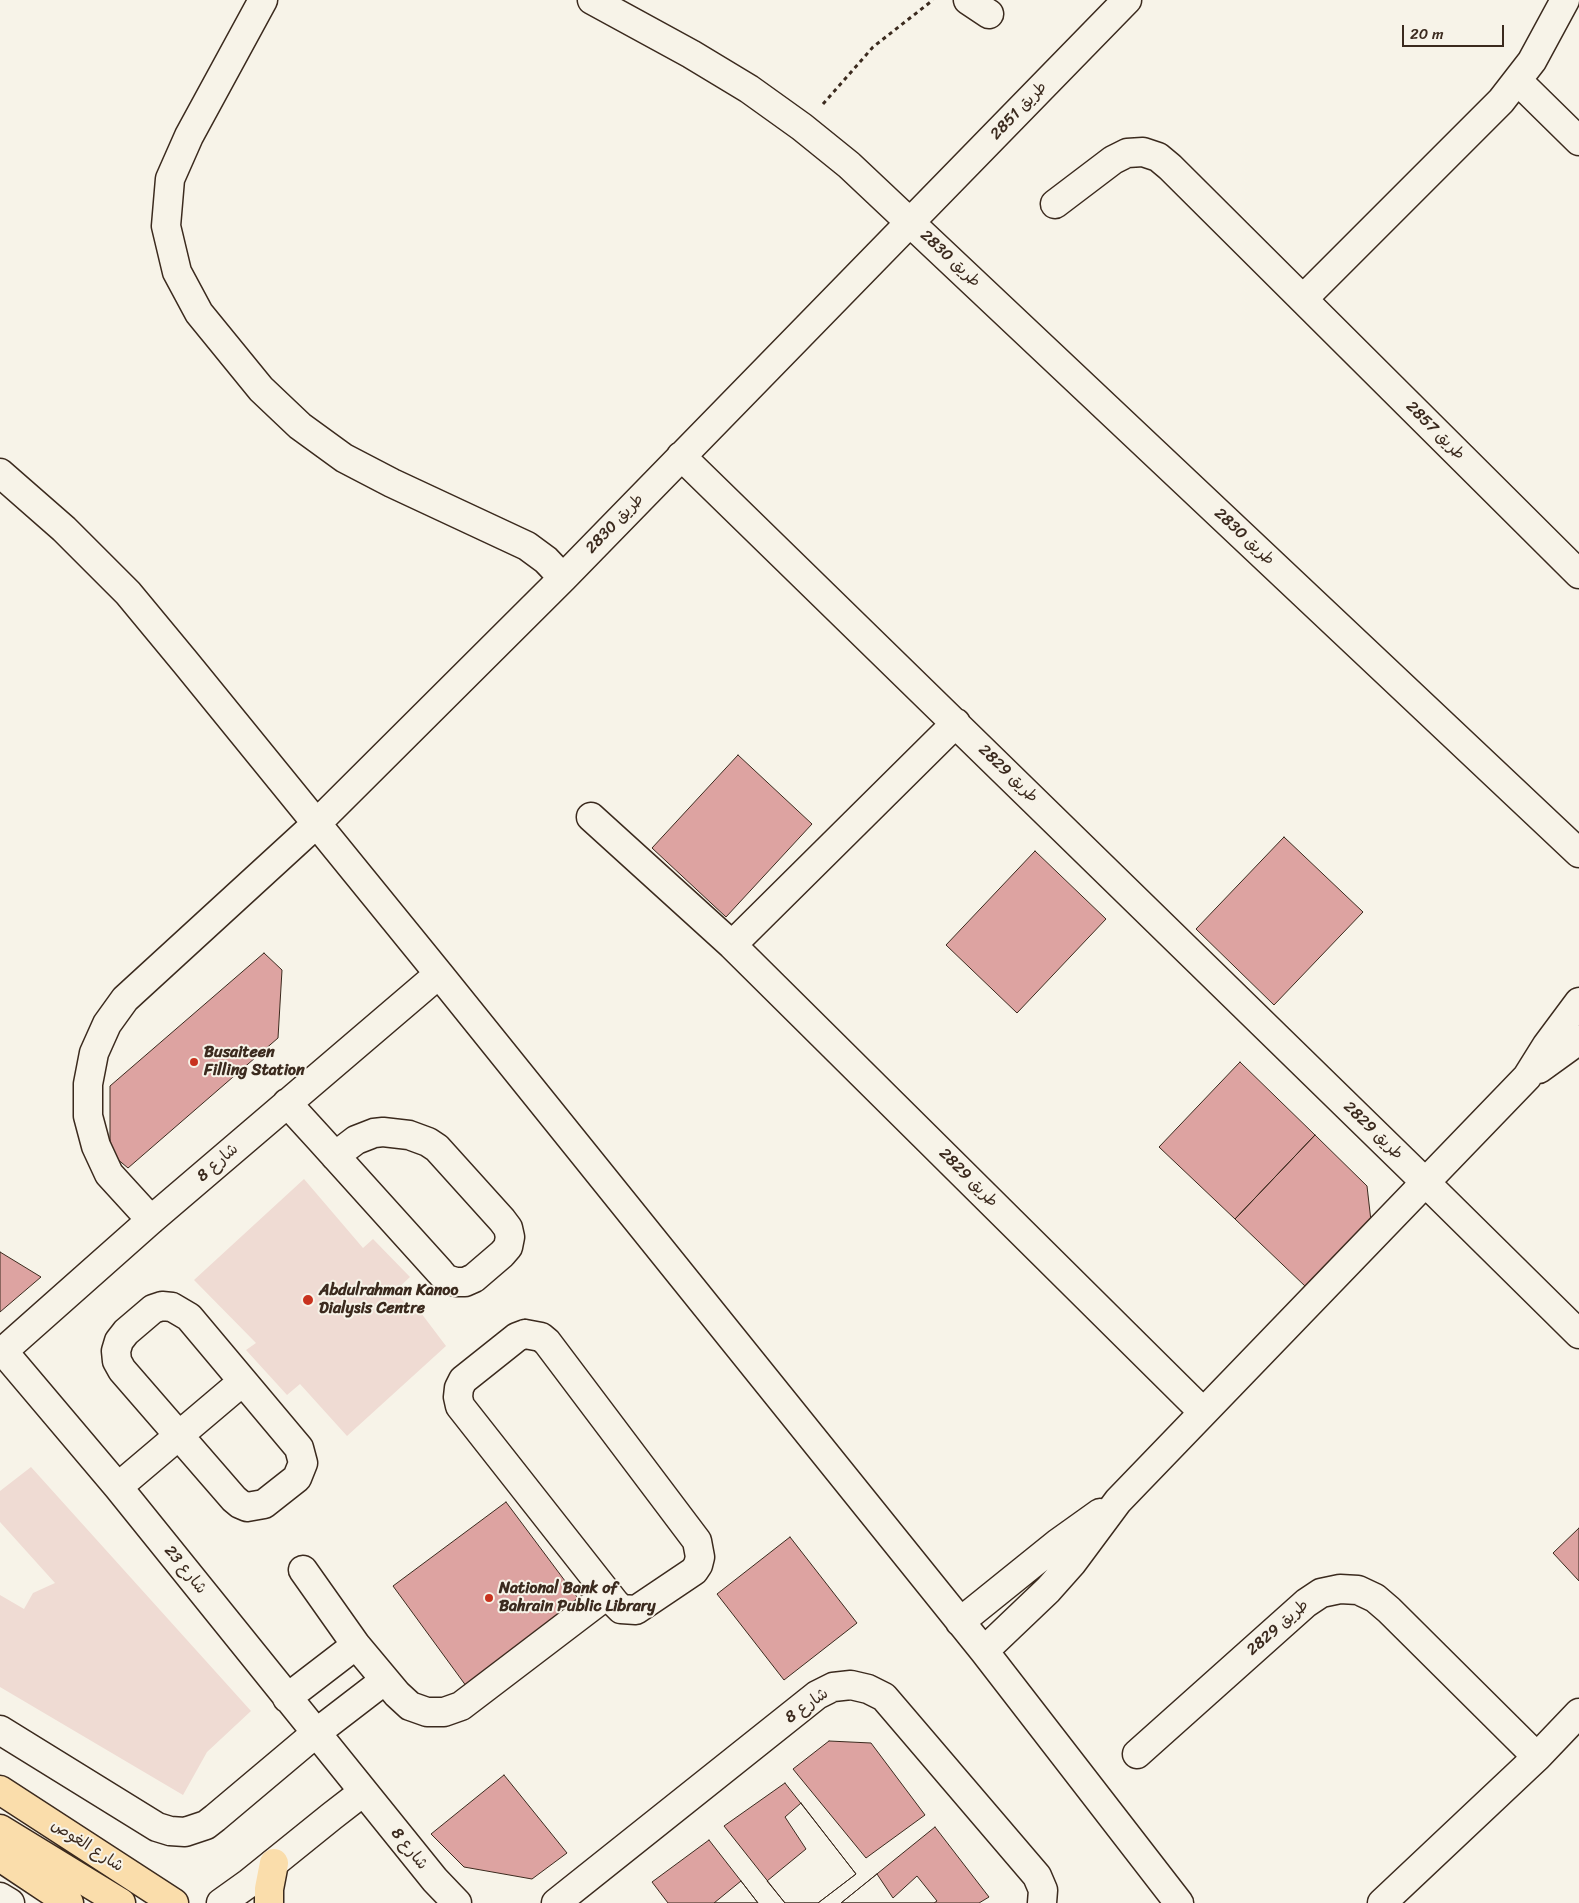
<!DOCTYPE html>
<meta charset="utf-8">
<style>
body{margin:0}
#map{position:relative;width:1579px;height:1903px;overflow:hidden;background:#f7f3e8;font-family:Sriracha,sans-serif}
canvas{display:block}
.scale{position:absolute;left:1402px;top:25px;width:102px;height:22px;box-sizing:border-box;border:2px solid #3b2a1e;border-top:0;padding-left:6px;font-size:15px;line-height:18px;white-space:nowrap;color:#3b2a1e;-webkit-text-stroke:4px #f7f3e8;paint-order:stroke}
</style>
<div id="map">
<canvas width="1579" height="1903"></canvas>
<div class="scale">20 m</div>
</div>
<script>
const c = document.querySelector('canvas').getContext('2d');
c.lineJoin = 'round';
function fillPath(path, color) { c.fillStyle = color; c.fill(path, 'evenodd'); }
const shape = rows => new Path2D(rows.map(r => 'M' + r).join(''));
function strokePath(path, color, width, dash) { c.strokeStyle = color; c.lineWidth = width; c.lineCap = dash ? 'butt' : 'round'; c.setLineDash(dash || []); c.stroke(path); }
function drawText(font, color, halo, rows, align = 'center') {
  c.font = font + ' Sriracha,"Playpen Sans Arabic",sans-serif'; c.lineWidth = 4; c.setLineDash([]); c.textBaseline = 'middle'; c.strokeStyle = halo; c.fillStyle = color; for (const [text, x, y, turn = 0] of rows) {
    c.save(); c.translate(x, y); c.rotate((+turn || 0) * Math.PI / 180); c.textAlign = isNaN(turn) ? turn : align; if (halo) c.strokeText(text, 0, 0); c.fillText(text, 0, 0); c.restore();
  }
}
const built = shape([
 [304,1179,363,1248,373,1239,410,1277,395,1291,410,1309,418,1309,446,1346,347,1436,300,1384,287,1395,246,1350,256,1343,194,1280],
 [31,1467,251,1711,207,1752,183,1795,0,1687,0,1595,24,1609,33,1593,55,1583,0,1522,0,1491]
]);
const building = shape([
 [738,755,812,824,726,917,652,848,738,755],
 [1284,837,1363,912,1274,1005,1196,929,1284,837],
 [1035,851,1106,919,1017,1013,946,945,1035,851],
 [264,953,282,970,278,1038,128,1168,110,1153,110,1086,264,953],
 [1240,1062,1315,1135,1235,1219,1159,1147,1240,1062],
 [1315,1135,1367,1186,1371,1221,1306,1287,1235,1219,1315,1135],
 [0,1252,41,1277,0,1312,0,1252],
 [506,1502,586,1609,472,1694,393,1586,506,1502],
 [1579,1528,1579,1581,1553,1553,1579,1528],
 [790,1537,857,1623,784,1680,717,1594,790,1537],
 [829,1741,871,1743,925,1815,866,1858,793,1769,829,1741],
 [504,1775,567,1853,532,1879,464,1867,431,1834,504,1775],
 [785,1783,856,1874,818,1903,785,1903,724,1826,785,1783],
 [801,1803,856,1874,818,1903,785,1903,767,1881,806,1849,785,1817,801,1803],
 [935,1827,989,1897,979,1903,841,1903,935,1827],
 [709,1840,741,1881,758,1903,668,1903,652,1882,709,1840],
 [877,1874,893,1898,917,1876,937,1901,934,1903,841,1903,877,1874],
 [741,1881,758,1903,714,1903,741,1881]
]);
const path = shape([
 [823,104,873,47,933,0]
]);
const minor = shape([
 [263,0,189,136,170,179,166,226,177,272,199,313,261,389,300,426,344,458,392,483,527,546,546,560,563,578],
 [592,0,691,54,749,89,802,127,849,165,1579,853],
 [968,0,989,14],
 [1518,81,1579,141],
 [1055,204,1113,160,1127,153,1143,152,1158,157,1170,167,1579,574],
 [1303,299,1501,101,1532,61,1565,0],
 [681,456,1425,1182,1579,1334],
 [0,473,64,529,128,593,186,663,439,974,984,1651,1179,1903],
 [591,817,732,945,1203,1412],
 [732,945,956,723],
 [1539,1069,1579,1040],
 [287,1103,319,1138,440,1272,446,1279,456,1282,465,1282,474,1278,502,1254,508,1247,510,1237,508,1228,502,1220,437,1148,428,1142,409,1135,383,1132,374,1133,356,1140,335,1156],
 [151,1220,109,1174,96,1146,88,1116,88,1084,94,1053,107,1024,125,999,316,824,563,578,1127,0],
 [162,1306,172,1307,189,1317,299,1448,303,1463,297,1478,264,1504,247,1507,240,1504,234,1499,122,1370,117,1361,116,1351,119,1341,126,1332,153,1309,162,1306],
 [525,1334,541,1337,547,1342,697,1541,700,1557,698,1565,694,1571,636,1610,621,1609,615,1603,460,1406,458,1397,459,1388,463,1380,517,1337,525,1334],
 [3,1351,118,1487,435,1880,457,1903],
 [0,1354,151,1220,439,974],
 [118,1487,242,1382],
 [303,1570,356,1645,397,1694,410,1706,427,1712,444,1712,461,1706,608,1594],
 [960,1622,1058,1543,1100,1513],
 [984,1651,1048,1590,1072,1563,1118,1501,1527,1077,1547,1045,1579,1002],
 [287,1698,356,1645],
 [0,1730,157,1827,170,1831,185,1832,206,1825,215,1818,316,1733,385,1680],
 [1137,1754,1306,1603,1321,1593,1340,1589,1358,1590,1375,1598,1389,1610,1537,1757],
 [0,1897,10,1903],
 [221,1903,249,1883,332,1816,363,1792],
 [556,1903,817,1695,833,1687,851,1685,868,1689,884,1697,896,1711,1037,1876,1043,1890,1042,1903],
 [1382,1903,1537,1757,1579,1713]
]);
const major = shape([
 [0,1790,174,1903],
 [0,1829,121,1903],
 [0,1857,69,1903],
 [269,1903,269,1889,274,1863]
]);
const markers = [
 [194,1062,5,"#c8321e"],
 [308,1300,6,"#c8321e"],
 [489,1598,5,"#c8321e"]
];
const streetNames = [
 ["طريق 2851",1019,111,-46],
 ["طريق 2830",950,259,43],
 ["طريق 2857",1435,431,45],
 ["طريق 2830",615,524,-46],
 ["طريق 2830",1244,537,43],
 ["طريق 2829",1008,774,44],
 ["طريق 2829",1373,1131,44],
 ["شارع 8",218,1163,-41],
 ["طريق 2829",968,1178,45],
 ["شارع 23",185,1570,51],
 ["طريق 2829",1278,1628,-41],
 ["شارع 8",807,1706,-35],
 ["شارع الغوص",87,1846,33],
 ["شارع 8",409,1849,51]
];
const poiNames = [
 ["Busaiteen",204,1053],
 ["Filling Station",204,1071],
 ["Abdulrahman Kanoo",319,1291],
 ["Dialysis Centre",319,1309],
 ["National Bank of",499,1589],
 ["Bahrain Public Library",499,1607]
];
fillPath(built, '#efdbd3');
fillPath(building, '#dda3a1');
strokePath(building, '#3b2a1e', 1);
strokePath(minor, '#3b2a1e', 31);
strokePath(major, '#3b2a1e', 31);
strokePath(path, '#3b2a1e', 3, [4, 4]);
strokePath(minor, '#f7f3e8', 28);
strokePath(major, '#faddab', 28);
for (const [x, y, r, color] of markers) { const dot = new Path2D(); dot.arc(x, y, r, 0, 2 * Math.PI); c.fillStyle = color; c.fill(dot); strokePath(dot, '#f7f3e8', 2); }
drawText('16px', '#3b2a1e', '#f7f3e8', streetNames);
drawText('bold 16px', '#3b2a1e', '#f7f3e8', poiNames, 'left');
</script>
